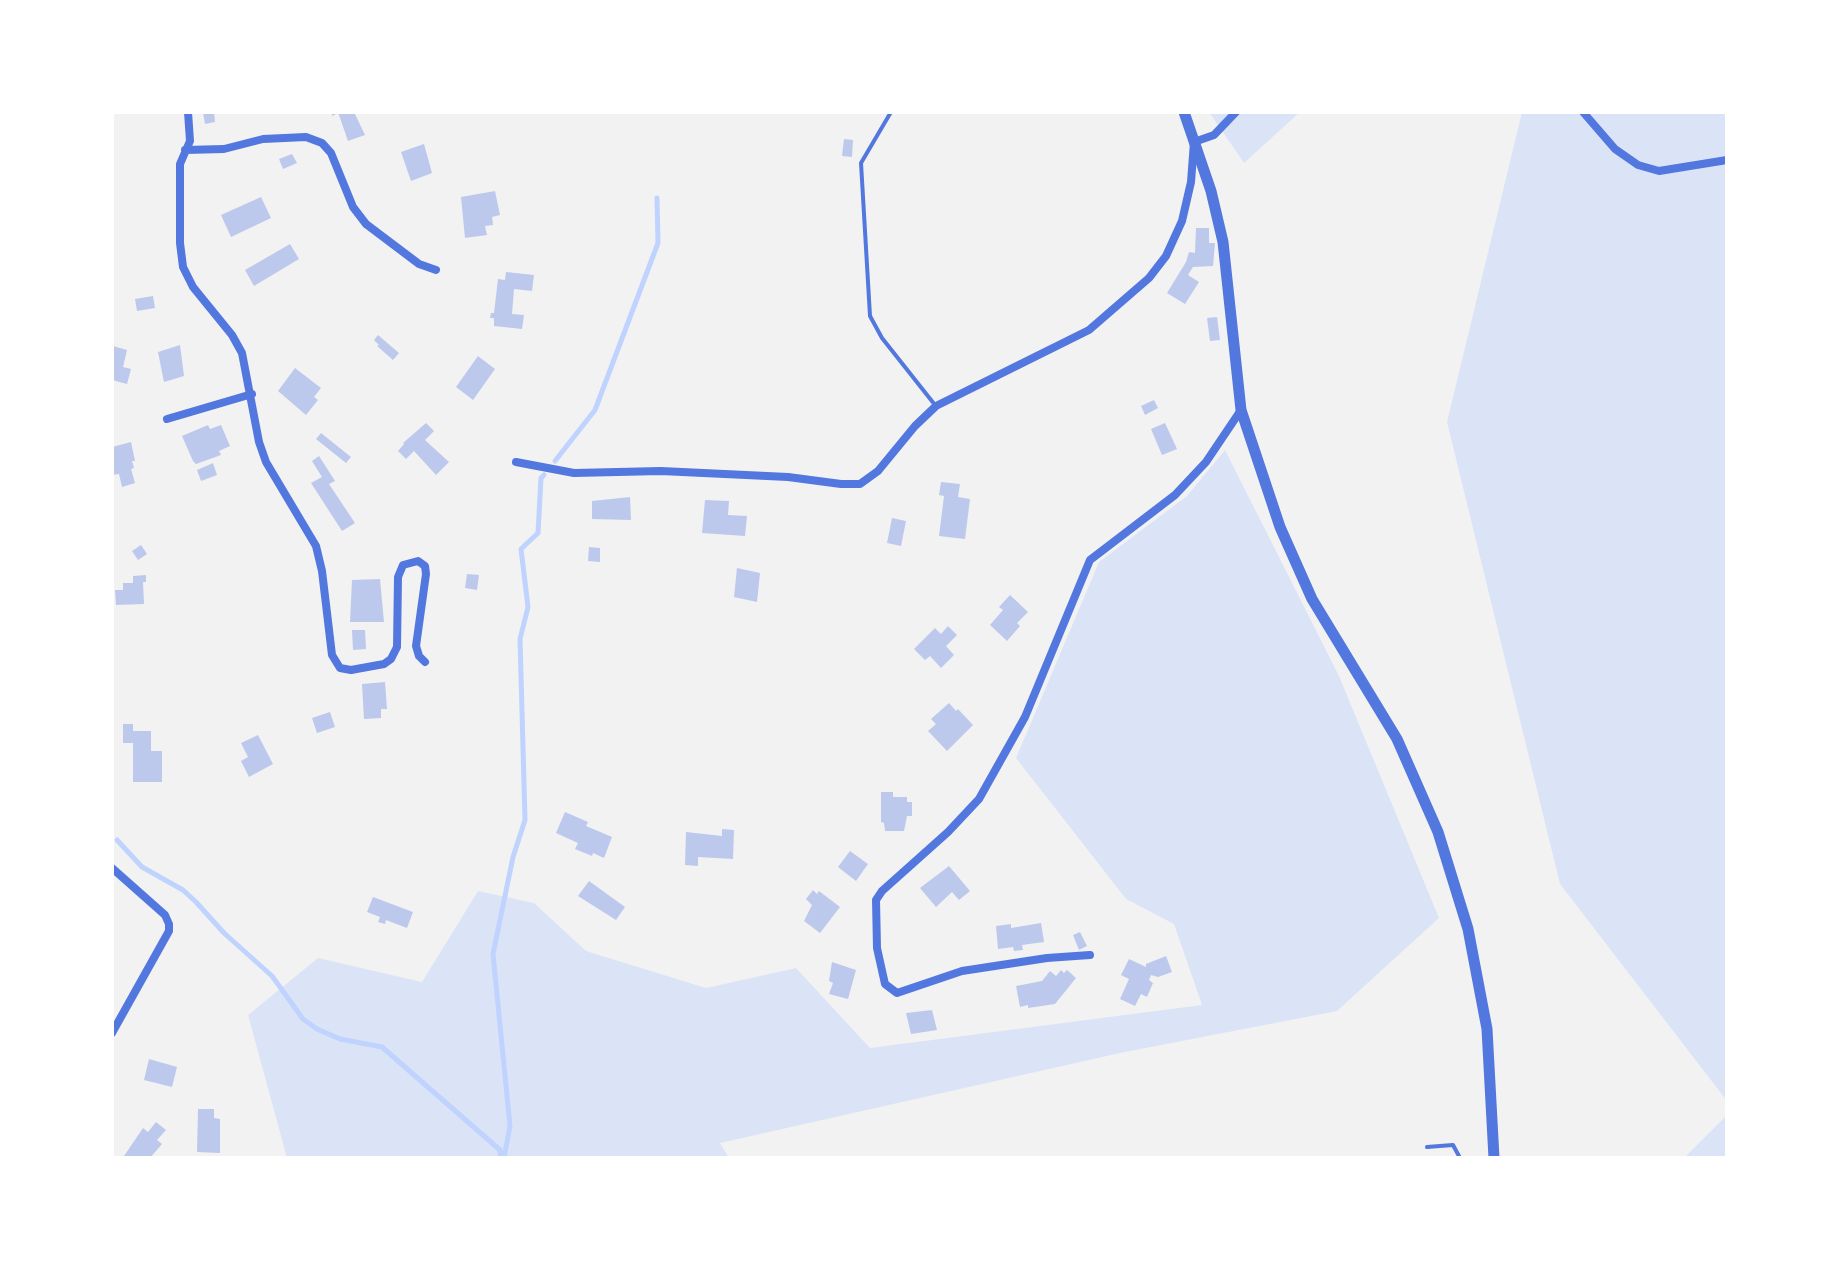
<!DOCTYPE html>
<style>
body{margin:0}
#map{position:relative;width:1839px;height:1270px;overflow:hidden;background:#f2f2f2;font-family:Karla,sans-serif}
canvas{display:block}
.frame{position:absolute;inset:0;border:114px solid #fff;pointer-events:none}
</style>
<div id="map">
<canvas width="1839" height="1270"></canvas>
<div class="frame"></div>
</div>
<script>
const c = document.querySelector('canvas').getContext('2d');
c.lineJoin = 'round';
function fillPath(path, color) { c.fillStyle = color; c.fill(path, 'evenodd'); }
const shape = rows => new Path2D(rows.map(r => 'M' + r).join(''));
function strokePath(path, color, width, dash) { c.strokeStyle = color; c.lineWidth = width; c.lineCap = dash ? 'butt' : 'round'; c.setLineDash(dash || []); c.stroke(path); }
const green = shape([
 [1209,112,1300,112,1244,163],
 [1522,112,1727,112,1727,1101,1560,884,1447,422],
 [1225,450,1339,676,1439,918,1337,1011,1120,1053,720,1143,729,1158,287,1158,248,1015,318,958,422,982,478,891,534,903,586,951,706,988,796,968,870,1048,1202,1005,1174,924,1126,899,1016,758,1099,562,1187,496],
 [1727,1115,1727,1158,1684,1158]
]);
const stream = shape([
 [555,461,595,410,658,243,657,198],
 [117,840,142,867,183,890,196,902,224,933,272,976,303,1019,317,1029,340,1039,382,1047,500,1150,501,1158],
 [504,1158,510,1126,493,954,513,857,525,820,520,639,528,607,521,549,538,533,541,478,544,475]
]);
const building = shape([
 [203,112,214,112,215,122,205,124],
 [330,112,354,112,365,135,348,141,339,115,337,113,333,116],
 [844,139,853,140,852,157,842,156],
 [424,144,432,173,411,181,401,152],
 [292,154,297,163,283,169,279,159],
 [495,191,500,215,492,217,493,225,485,226,487,235,465,238,461,197],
 [261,197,271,218,231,237,221,215],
 [1196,228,1209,228,1209,243,1215,243,1213,266,1193,267,1188,275,1199,282,1185,304,1167,293,1186,262,1189,252,1195,253],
 [290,244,299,259,254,286,245,270],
 [506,272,534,275,532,291,514,289,512,314,524,315,522,329,494,326,494,318,490,318,491,313,494,313,498,279,505,280],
 [153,296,155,308,137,311,135,299],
 [1217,317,1220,340,1210,341,1207,318],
 [378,335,399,353,393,360,377,346,379,345,374,340],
 [180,345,184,376,164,382,158,352],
 [113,346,127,350,123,367,131,369,127,384,112,380],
 [478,356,495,369,473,400,456,387],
 [295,368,321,388,314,397,318,400,306,415,278,391],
 [1154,400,1158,408,1145,415,1141,406],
 [426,423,434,431,425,440,449,462,436,475,414,451,406,459,398,451,404,444,403,443],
 [1165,423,1177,449,1162,455,1151,429],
 [208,425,210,429,221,425,230,446,219,451,221,455,196,464,193,461,182,436],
 [321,433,351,457,346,463,316,439],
 [131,442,135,461,132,461,134,468,131,469,135,483,122,487,119,474,112,475,112,447],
 [319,456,335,481,329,484,355,523,342,531,311,483,322,477,312,461],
 [213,463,217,475,201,481,197,470],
 [941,482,960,484,958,497,970,499,965,539,939,536,944,496,939,495],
 [630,497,631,520,592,519,592,501],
 [705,500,729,501,728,515,747,516,745,536,702,533],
 [892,518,906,521,901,546,887,543],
 [141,545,147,554,138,560,132,551],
 [589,547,600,548,600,562,588,561],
 [737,568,760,573,757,602,734,597],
 [467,574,479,575,477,590,465,588],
 [146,575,146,582,143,582,144,604,116,605,115,590,123,590,123,583,133,583,133,576],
 [380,579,384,622,350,622,352,580],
 [1010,595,1028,612,1017,623,1020,626,1007,641,990,625,1003,610,999,607],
 [948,626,957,635,946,646,954,655,941,668,930,656,925,660,914,649,935,628,941,634],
 [352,630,365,630,366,649,353,650],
 [385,682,387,709,381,709,381,718,364,719,362,684],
 [949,703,956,711,958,709,973,725,947,751,928,731,936,724,931,719],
 [330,712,335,727,317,733,312,718],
 [123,724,133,724,133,731,151,731,151,751,162,751,162,782,133,782,133,743,123,743],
 [258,735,273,764,249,777,241,761,248,757,241,743],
 [881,792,893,792,893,797,907,797,907,802,912,802,912,816,907,816,904,831,885,831,884,823,881,822],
 [565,812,588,822,586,826,612,837,604,858,593,853,592,856,575,849,578,843,556,833],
 [722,829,734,830,733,859,698,857,698,866,685,865,686,832,722,836],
 [850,851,868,864,856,881,838,867],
 [949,866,970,891,959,900,952,892,936,907,920,888],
 [589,881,625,907,616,920,578,896],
 [813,890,817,894,819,891,840,907,820,933,804,921,812,905,806,899],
 [373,897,413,912,407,928,386,920,385,924,378,922,380,917,367,912],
 [1041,923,1044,942,1022,945,1023,950,1014,951,1013,947,998,949,996,926,1011,924,1011,928],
 [1080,932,1087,946,1079,950,1073,935],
 [1166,956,1172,972,1158,977,1151,975,1149,980,1153,983,1147,997,1141,994,1135,1006,1120,999,1129,979,1121,975,1129,959,1146,967,1146,964],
 [832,962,856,970,848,999,829,994,833,983,829,981],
 [1061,970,1064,973,1067,970,1076,978,1055,1004,1028,1008,1028,1005,1020,1007,1016,986,1042,981,1050,971,1056,976],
 [932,1010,937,1030,911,1034,906,1013],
 [149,1059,177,1067,172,1087,144,1080],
 [198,1109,214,1109,214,1118,220,1119,220,1153,197,1152],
 [156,1122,166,1130,157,1140,162,1144,150,1158,127,1158,124,1156,143,1128,148,1132]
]);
const service = shape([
 [891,112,861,163,870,316,882,338,935,405],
 [1427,1147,1453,1145,1460,1158]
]);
const minor = shape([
 [188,112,190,141,180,164,180,243,183,267,193,287,232,335,242,353,259,442,266,462,316,546,322,571,332,655,340,668,351,670,384,664,391,659,397,647,398,577,403,565,418,561,425,566,426,574,416,646,419,656,425,662],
 [1583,112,1615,149,1638,165,1659,171,1727,160],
 [185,150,224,149,263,139,306,137,322,143,331,153,353,207,366,224,419,264,436,270],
 [167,419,252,394],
 [516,462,574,473,661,471,788,477,841,484,860,484,878,471,915,426,936,406,1089,330,1149,278,1166,256,1182,221,1191,182,1194,142,1214,135,1236,112],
 [112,868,165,915,169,924,169,931,112,1033],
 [1090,955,1047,958,962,971,897,993,885,984,877,948,876,900,882,891,948,832,979,799,1025,717,1090,560,1175,495,1206,462,1241,410]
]);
const tertiary = shape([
 [1184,112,1211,191,1223,242,1241,410,1280,527,1312,599,1397,739,1438,832,1468,929,1487,1029,1494,1158]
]);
fillPath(green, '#dbe4f7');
strokePath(stream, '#bfd3fe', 5);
fillPath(building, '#bdc9ec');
strokePath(service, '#5277de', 4);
strokePath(minor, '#5277de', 8);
strokePath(tertiary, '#5277de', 11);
</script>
